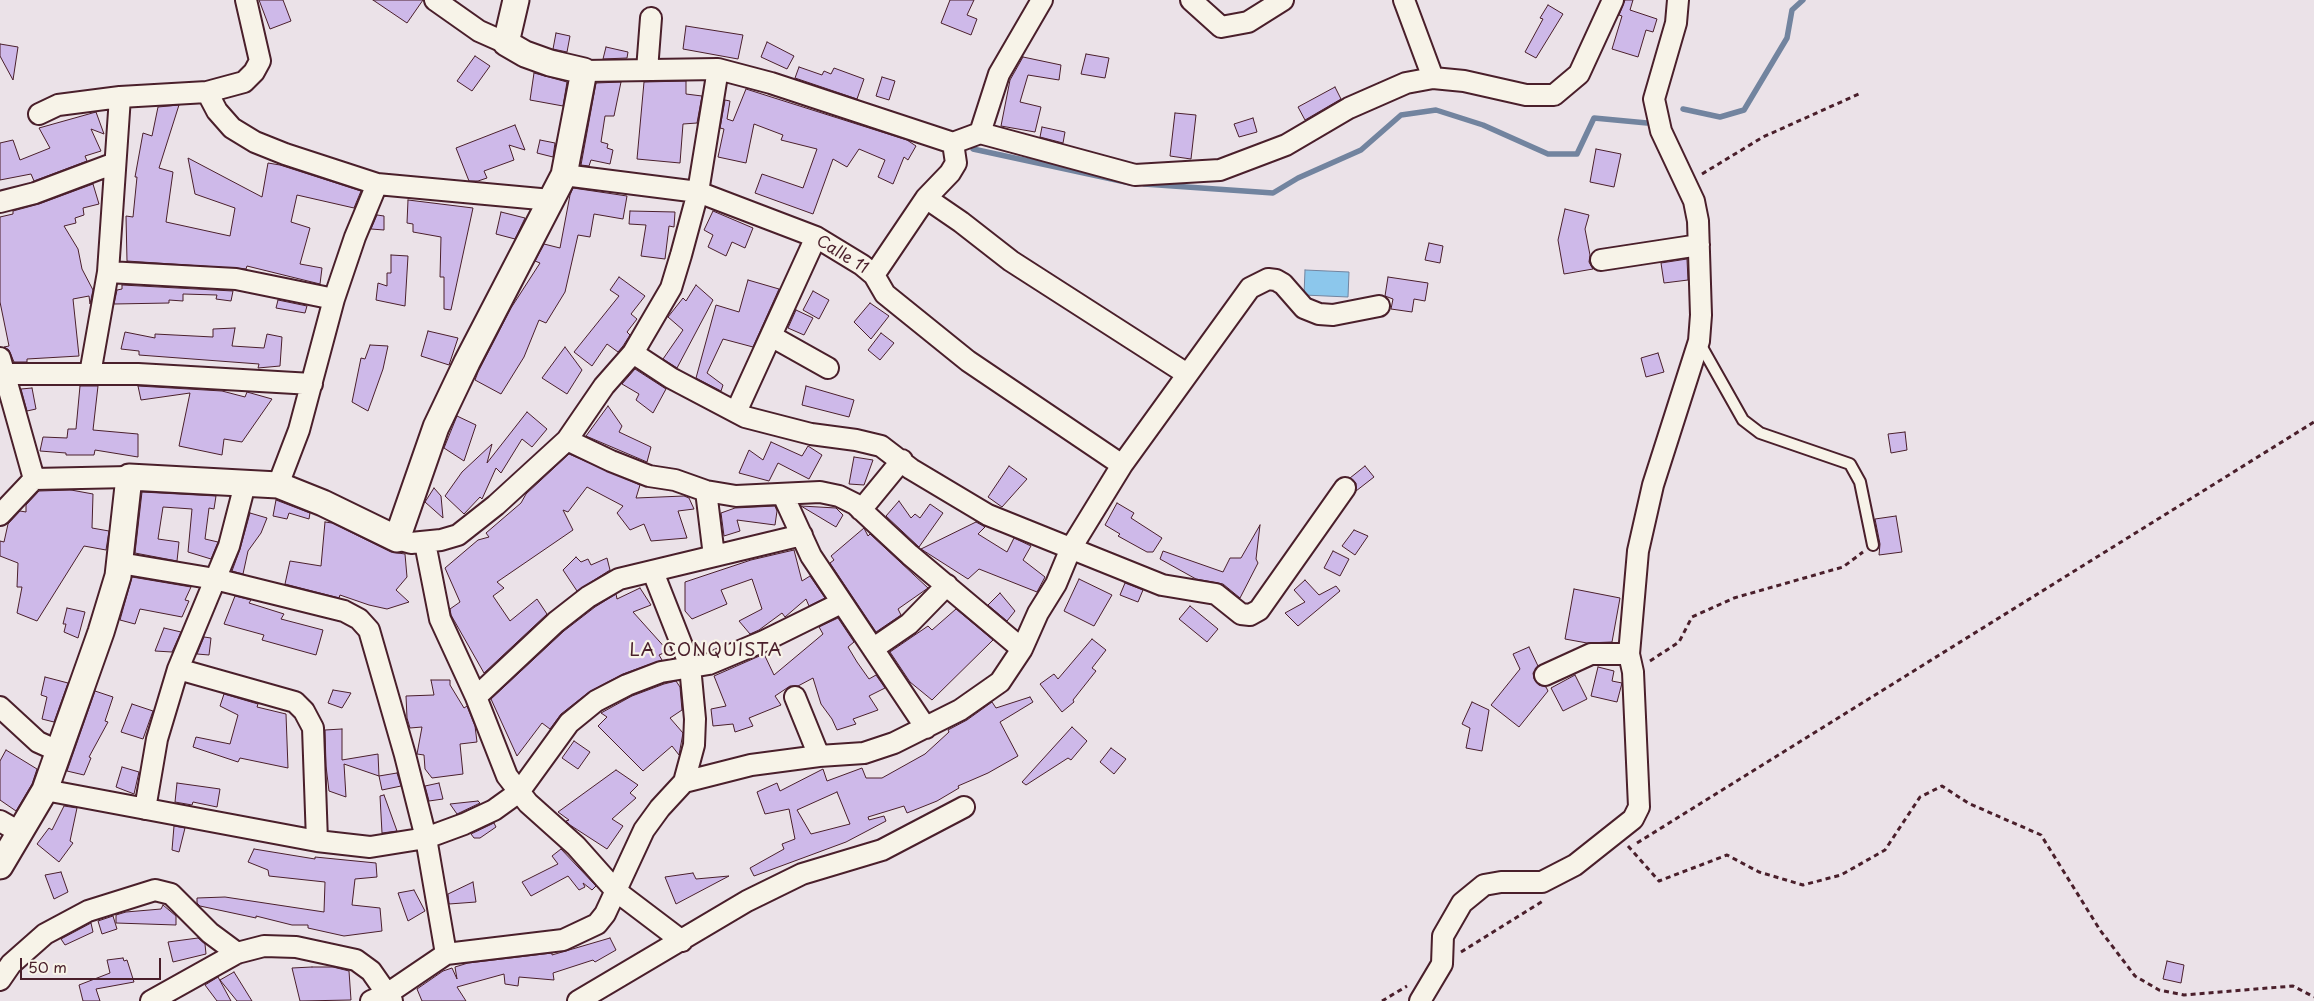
<!DOCTYPE html>
<style>
body{margin:0}
#map{position:relative;width:2314px;height:1001px;overflow:hidden;background:#ebe2e8;font-family:"Playpen Sans",sans-serif}
canvas{display:block}
.scale{position:absolute;left:20px;top:958px;width:141px;height:22px;box-sizing:border-box;border:2px solid #4a1f2b;border-top:0;padding-left:6px;font-size:15px;line-height:18px;white-space:nowrap;color:#4a1f2b;-webkit-text-stroke:4px #f7f3e8;paint-order:stroke}
</style>
<div id="map">
<canvas width="2314" height="1001"></canvas>
<div class="scale">50 m</div>
</div>
<script>
const c = document.querySelector('canvas').getContext('2d');
c.lineJoin = 'round';
function fillPath(path, color) { c.fillStyle = color; c.fill(path, 'evenodd'); }
const shape = rows => new Path2D(rows.map(r => 'M' + r).join(''));
function strokePath(path, color, width, dash) { c.strokeStyle = color; c.lineWidth = width; c.lineCap = dash ? 'butt' : 'round'; c.setLineDash(dash || []); c.stroke(path); }
function drawText(font, color, halo, rows, align = 'center') {
  c.font = font + ' "Playpen Sans",sans-serif'; c.lineWidth = 4.5; c.setLineDash([]); c.textBaseline = 'middle'; c.strokeStyle = halo; c.fillStyle = color; for (const [text, x, y, turn = 0] of rows) {
    c.save(); c.translate(x, y); c.rotate((+turn || 0) * Math.PI / 180); c.textAlign = isNaN(turn) ? turn : align; if (halo) c.strokeText(text, 0, 0); c.fillText(text, 0, 0); c.restore();
  }
}
const water = shape([
 [1305,270,1349,272,1348,297,1304,295,1305,270]
]);
const stream = shape([
 [1683,109,1720,117,1744,110,1787,38,1792,10,1803,0],
 [973,149,1130,183],
 [1144,184,1273,193,1298,178,1361,150,1401,115,1436,110,1483,125,1548,154,1577,154,1594,118,1647,123]
]);
const building = shape([
 [259,0,283,0,291,21,270,29,259,0],
 [373,0,423,0,407,23,373,0],
 [950,0,974,0,967,15,977,19,971,35,941,23,950,0],
 [1625,0,1633,0,1630,10,1657,19,1653,32,1646,30,1638,57,1612,49,1622,16,1619,15,1625,0],
 [1548,5,1563,14,1536,58,1525,52,1543,19,1540,18,1548,5],
 [686,26,743,35,738,59,683,49,686,26],
 [556,33,570,36,567,52,553,49,556,33],
 [767,42,794,56,787,69,761,57,767,42],
 [0,44,18,47,13,80,0,56,0,44],
 [606,47,628,52,627,58,603,59,606,47],
 [1086,54,1109,58,1105,78,1081,74,1086,54],
 [475,56,490,66,472,91,457,81,475,56],
 [1023,57,1061,65,1059,80,1028,75,1020,102,1041,107,1035,132,1001,126,1010,80,1023,57],
 [799,67,822,75,824,71,831,74,834,68,864,79,857,99,795,78,799,67],
 [534,73,567,82,563,106,530,100,534,73],
 [882,77,895,81,889,100,876,96,882,77],
 [686,81,686,94,702,96,697,123,683,124,680,163,637,159,644,82,686,81],
 [621,82,614,116,605,116,601,142,608,144,607,148,613,150,610,164,591,160,589,166,581,165,596,83,621,82],
 [1335,87,1341,99,1305,120,1298,107,1335,87],
 [746,89,907,140,916,146,908,160,904,157,893,184,878,177,885,160,859,149,847,167,833,159,813,214,755,193,762,174,803,188,817,149,781,140,783,135,754,124,746,163,718,157,724,129,720,128,725,100,730,101,727,119,733,121,746,89],
 [179,105,159,168,173,172,166,222,230,236,235,208,195,194,188,158,262,197,268,163,280,165,361,191,354,208,297,195,291,222,310,228,300,264,322,268,320,284,247,266,246,269,127,261,126,216,133,217,137,177,135,177,143,133,152,136,158,107,179,105],
 [96,112,104,134,91,129,101,151,85,156,87,161,34,181,31,174,0,180,0,143,13,140,20,160,50,148,39,128,96,112],
 [1175,113,1196,115,1191,159,1170,156,1175,113],
 [1253,118,1257,132,1239,137,1234,124,1253,118],
 [515,125,525,150,509,145,514,160,484,171,487,178,478,181,469,181,456,148,515,125],
 [1042,127,1065,132,1063,143,1040,137,1042,127],
 [540,140,555,143,553,157,537,153,540,140],
 [1596,149,1621,154,1614,187,1590,182,1596,149],
 [93,184,99,204,83,208,84,215,75,218,76,223,64,226,78,249,82,269,93,290,90,304,89,296,73,299,79,356,27,359,27,362,14,362,9,350,4,347,9,346,0,302,0,217,13,214,13,211,39,204,93,184],
 [573,188,627,196,623,219,594,214,590,237,578,235,565,292,546,323,539,320,524,357,501,394,475,380,478,372,511,308,540,263,535,261,544,244,560,248,570,195,573,188],
 [408,200,473,208,451,310,444,309,444,277,440,277,441,237,413,232,413,224,407,223,408,200],
 [1565,209,1589,215,1585,229,1590,255,1589,262,1593,269,1564,274,1558,240,1565,209],
 [630,211,675,212,674,227,669,226,665,259,641,256,646,225,629,224,630,211],
 [713,211,753,228,745,248,732,242,726,256,708,247,713,235,704,230,713,211],
 [501,212,525,218,515,239,496,234,501,212],
 [377,215,384,216,384,230,371,229,377,215],
 [1429,243,1443,246,1440,263,1425,260,1429,243],
 [391,255,408,256,405,306,376,300,378,283,387,286,387,273,391,273,391,255],
 [1687,259,1688,280,1664,283,1661,263,1687,259],
 [619,277,645,296,631,314,637,319,627,332,630,335,623,346,618,352,607,344,592,366,574,352,619,296,610,290,619,277],
 [1388,277,1428,283,1425,301,1414,299,1412,312,1391,309,1393,299,1385,296,1388,277],
 [748,280,779,289,753,347,723,339,707,373,723,385,721,391,696,378,716,305,739,312,748,280],
 [122,285,233,291,231,301,216,299,217,295,183,294,183,301,169,300,169,303,114,304,117,290,122,289,122,285],
 [696,285,713,300,677,368,663,359,683,330,668,317,683,298,686,301,696,285],
 [813,291,829,300,819,319,803,310,813,291],
 [278,300,307,306,305,313,276,308,278,300],
 [870,303,889,316,871,339,854,322,870,303],
 [796,310,813,318,804,335,788,328,796,310],
 [235,328,232,346,264,348,267,334,282,337,280,366,258,368,259,364,139,355,139,351,121,349,125,332,155,338,155,334,213,337,213,329,235,328],
 [428,331,458,338,449,365,421,356,428,331],
 [881,333,894,343,880,360,868,350,881,333],
 [370,345,388,346,383,369,368,411,352,402,361,358,365,359,370,345],
 [565,347,582,370,567,394,542,378,565,347],
 [1658,353,1664,372,1646,377,1641,358,1658,353],
 [635,369,666,389,653,413,636,400,639,394,622,384,635,369],
 [80,386,98,386,93,430,138,434,138,457,95,450,94,455,66,455,66,453,40,451,43,437,67,438,68,429,76,429,80,386],
 [138,386,222,391,245,397,247,392,272,399,242,442,224,439,222,455,179,446,190,393,141,400,138,386],
 [806,386,854,400,849,417,802,405,806,386],
 [32,388,36,409,27,411,21,389,32,388],
 [608,406,622,426,619,432,651,447,647,462,586,436,608,406],
 [527,412,547,429,532,447,522,439,501,473,496,468,482,499,480,497,464,514,445,496,462,472,492,444,487,463,527,412],
 [457,416,476,425,464,461,444,448,457,416],
 [1905,432,1907,450,1891,453,1888,434,1905,432],
 [771,442,802,456,808,446,822,455,809,479,778,463,769,481,739,473,749,450,763,460,771,442],
 [569,454,640,485,636,498,684,496,689,498,694,509,678,511,687,538,651,541,644,524,630,530,617,513,623,506,587,487,568,512,563,510,573,530,497,582,504,588,493,596,510,621,537,599,547,614,484,673,451,615,450,609,460,602,445,568,478,540,489,537,486,533,521,503,526,494,569,454],
 [854,457,873,460,864,485,849,484,854,457],
 [1009,466,1027,479,1002,507,988,497,1009,466],
 [1365,466,1374,477,1356,491,1356,483,1350,478,1365,466],
 [434,488,441,496,443,518,425,502,434,488],
 [71,490,93,494,92,528,109,531,106,550,84,546,37,621,17,613,22,587,17,587,18,563,0,556,0,541,4,542,8,524,20,511,26,512,26,505,39,491,71,490],
 [142,492,216,496,214,509,209,508,205,539,218,542,211,559,188,552,192,509,163,507,158,539,179,542,177,561,135,553,142,492],
 [276,500,310,513,309,519,289,513,287,519,273,516,276,500],
 [899,501,911,518,915,514,920,518,930,504,943,513,919,547,886,516,899,501],
 [1117,503,1134,513,1131,518,1162,538,1153,552,1147,552,1118,536,1120,534,1105,525,1117,503],
 [775,506,777,511,775,525,737,520,740,531,724,536,721,513,735,508,775,506],
 [801,506,836,508,843,515,836,527,801,506],
 [250,513,267,518,261,533,248,551,243,574,232,571,240,549,250,513],
 [1896,516,1902,552,1879,555,1880,544,1875,519,1896,516],
 [325,522,332,523,391,552,405,554,407,577,396,590,409,602,387,609,369,605,340,595,339,598,285,584,290,561,321,566,325,522],
 [976,522,985,527,978,534,1007,552,1014,538,1031,546,1023,560,1045,577,1037,592,979,569,968,579,921,549,976,522],
 [1260,525,1256,559,1258,563,1240,598,1223,584,1196,579,1160,559,1163,551,1223,572,1230,558,1241,558,1260,525],
 [864,528,868,536,870,534,928,588,898,609,901,615,876,632,830,563,834,560,831,556,864,528],
 [1354,530,1368,536,1355,555,1342,546,1354,530],
 [794,550,802,581,810,576,825,598,809,606,806,599,785,617,782,613,759,630,750,634,739,621,762,609,752,579,721,590,727,604,692,619,685,611,685,582,751,560,794,550],
 [1333,551,1349,559,1340,576,1324,568,1333,551],
 [576,557,581,562,588,559,591,565,607,558,610,570,577,591,563,570,576,557],
 [132,577,191,587,185,600,189,601,182,617,140,609,135,624,120,620,132,577],
 [1079,579,1112,595,1094,626,1064,611,1079,579],
 [1305,580,1319,595,1336,586,1340,591,1298,626,1285,613,1305,602,1294,590,1305,580],
 [1125,583,1143,590,1138,602,1120,595,1125,583],
 [640,588,651,605,633,612,668,651,659,655,662,660,623,674,589,692,561,714,550,729,542,723,517,756,491,699,564,631,595,607,616,594,617,599,640,588],
 [1574,589,1620,598,1612,642,1587,643,1565,639,1574,589],
 [1000,593,1015,611,1007,621,988,605,1000,593],
 [235,596,251,600,249,603,284,614,281,619,323,630,316,655,262,640,264,635,224,624,235,596],
 [1190,606,1218,629,1207,642,1179,619,1190,606],
 [67,608,85,612,78,638,64,632,66,624,63,624,67,608],
 [956,609,993,640,932,700,910,682,890,652,928,626,932,630,956,609],
 [838,618,854,642,848,647,857,662,869,679,876,675,885,688,869,696,878,710,853,719,856,724,837,730,832,719,821,704,813,678,798,686,790,686,775,696,781,705,749,718,753,726,735,732,733,724,713,726,711,709,726,706,714,676,764,654,774,675,823,634,819,627,838,618],
 [164,628,181,632,172,652,155,651,164,628],
 [204,637,211,638,209,655,197,654,204,637],
 [1092,639,1106,650,1092,668,1096,671,1073,700,1074,702,1062,712,1040,684,1054,674,1058,679,1092,639],
 [1529,647,1538,666,1533,673,1534,679,1539,685,1546,687,1548,691,1519,727,1491,705,1520,669,1513,654,1529,647],
 [1598,667,1614,671,1612,681,1622,683,1617,702,1591,696,1598,667],
 [1575,675,1587,699,1563,711,1551,688,1575,675],
 [45,677,68,683,54,722,42,719,47,697,41,695,45,677],
 [431,680,450,680,450,685,464,708,467,706,475,726,477,742,460,744,463,774,432,778,425,769,424,755,417,754,422,727,410,728,407,718,406,696,434,695,431,680],
 [676,681,680,687,682,710,670,718,683,733,679,755,672,746,643,771,598,726,607,717,601,713,632,696,664,684,676,681],
 [333,690,351,693,342,708,328,703,333,690],
 [95,691,113,697,105,721,108,722,89,757,91,758,84,775,67,771,95,691],
 [224,694,258,704,257,707,286,714,288,768,240,758,238,762,193,747,196,737,230,744,238,715,220,706,224,694],
 [1030,697,1033,702,1000,722,1018,756,988,773,958,786,959,788,937,801,907,813,904,806,868,817,869,820,884,816,886,821,846,842,754,876,750,868,784,849,782,844,795,839,789,809,765,814,757,792,777,783,780,791,823,769,827,781,862,768,866,778,882,778,925,754,949,732,948,730,967,720,992,702,996,708,1030,697],
 [837,792,850,824,811,834,797,810,837,792],
 [1472,702,1489,710,1482,751,1466,748,1470,728,1462,724,1472,702],
 [132,704,153,711,143,739,121,732,132,704],
 [1072,727,1087,741,1071,760,1068,758,1026,785,1022,782,1072,727],
 [342,729,342,760,378,754,379,776,344,764,346,797,329,791,326,766,325,730,342,729],
 [574,741,590,752,578,769,562,758,574,741],
 [1111,748,1126,759,1114,774,1100,762,1111,748],
 [6,750,37,769,32,784,16,811,0,800,0,761,6,750],
 [122,767,139,772,134,794,116,787,122,767],
 [616,770,638,785,630,793,636,798,612,819,623,826,607,849,570,825,566,821,569,820,558,812,616,770],
 [397,773,401,786,382,790,379,776,397,773],
 [177,783,220,789,217,807,193,802,192,805,175,802,177,783],
 [439,783,443,799,429,801,425,786,439,783],
 [384,795,397,831,382,833,380,796,384,795],
 [478,801,480,803,457,814,450,804,478,801],
 [64,806,77,808,70,841,73,843,59,862,37,844,49,828,52,830,64,806],
 [494,823,496,827,480,838,474,838,471,834,494,823],
 [174,826,185,828,179,852,172,850,174,826],
 [254,849,315,859,315,857,376,863,377,877,355,879,352,905,380,908,382,931,344,936,308,928,308,925,292,925,256,916,256,918,200,906,197,903,197,898,225,897,324,912,325,882,269,876,268,870,248,862,254,849],
 [561,849,596,886,592,890,583,883,585,887,579,890,568,876,531,896,522,882,558,864,552,856,561,849],
 [61,872,68,892,54,899,45,875,61,872],
 [693,873,696,879,729,876,676,904,665,877,693,873],
 [473,882,476,902,449,904,448,894,473,882],
 [414,890,425,911,408,921,398,893,414,890],
 [163,905,176,916,176,925,116,923,116,915,126,912,161,909,163,905],
 [113,916,117,929,102,934,98,921,113,916],
 [91,923,93,932,65,945,61,939,91,923],
 [198,938,205,944,206,954,173,962,168,942,198,938],
 [610,938,616,950,595,962,593,960,553,973,554,980,519,977,518,986,505,984,504,974,457,987,466,1001,422,1001,417,989,443,971,452,968,457,979,455,967,468,963,552,953,552,955,610,938],
 [123,958,124,961,127,960,134,982,96,989,100,1001,83,1001,79,985,110,973,107,960,123,958],
 [2167,961,2184,965,2181,983,2163,979,2167,961],
 [312,967,333,967,349,971,351,1000,300,1001,292,968,312,967],
 [234,972,252,1001,237,1001,220,980,234,972],
 [218,977,231,1001,217,1001,205,985,218,977]
]);
const path = shape([
 [1702,174,1763,137,1861,93],
 [1650,661,1679,642,1692,617,1734,598,1843,567,1863,552],
 [1637,843,2314,422],
 [1628,846,1659,881,1727,855,1759,872,1803,885,1841,875,1885,850,1920,797,1942,786,1968,803,2041,835,2100,930,2135,976,2159,990,2184,995,2293,986,2314,997],
 [1461,952,1543,901],
 [1382,1001,1407,986]
]);
const service = shape([
 [1699,342,1743,420,1760,433,1850,464,1860,482,1873,545]
]);
const minor = shape([
 [435,0,479,31,506,43],
 [1191,0,1221,27,1248,22,1283,0],
 [1404,0,1433,78],
 [647,70,651,18],
 [584,71,718,69,771,83,953,143,980,133,1135,175,1220,170,1286,145,1349,108,1406,83,1433,78,1464,81,1526,95,1554,95,1579,74,1613,0],
 [207,92,217,111,232,128,255,142,285,154,377,184,551,200],
 [39,114,58,105,120,97,207,92,244,82,254,72,260,61,246,0],
 [980,133,999,74,1042,0],
 [564,175,698,192,816,237,862,265,874,275,885,294,968,361,1122,465],
 [926,198,961,222,1011,261,1187,374],
 [0,202,35,193,115,163],
 [1601,260,1699,245],
 [108,272,236,279,334,299],
 [874,275,926,198,950,173,956,163,953,143],
 [771,336,828,368],
 [633,353,671,378,745,417,811,434,856,440,881,446,911,469,988,515,1162,585,1216,594,1241,614,1250,615,1259,610,1345,488],
 [0,358,34,479],
 [4,374,138,374,312,384],
 [90,374,108,272,120,97],
 [736,412,816,237],
 [34,479,129,477],
 [278,485,299,430,334,299,355,237,377,184],
 [706,491,714,556],
 [783,495,811,556,926,728],
 [861,510,902,460],
 [0,515,34,479],
 [397,539,411,543,441,540,458,535,496,505,567,440,604,386,633,353,671,288,681,255,698,192,718,69],
 [425,543,440,619,476,697,507,776,528,803,576,846,616,891,682,941],
 [120,563,215,579,344,611,359,619,369,630,405,755,426,838,446,954],
 [653,572,690,666,695,719,694,745,684,782],
 [874,648,909,624,947,585],
 [1022,649,1038,613,1056,584,1071,548,1122,465,1250,288,1268,279,1276,280,1283,284,1304,308,1319,314,1333,315,1379,306],
 [178,669,295,702,304,711,313,728,317,841],
 [1545,675,1591,654,1629,654],
 [476,697,556,622,588,597,619,579,802,535],
 [795,697,819,756],
 [0,707,38,742,58,751],
 [45,790,317,841,370,847,426,838,464,824,494,810,519,792,569,723,596,701,627,685,661,672,709,664,764,641,841,603],
 [145,809,157,739,178,669,229,546,245,484],
 [0,821,21,833],
 [0,980,11,964,45,934,88,911,155,890,171,894,210,933,237,953],
 [151,1001,237,953,264,946,296,947,356,960,371,971,392,1001],
 [371,1001,387,994,446,954,563,940,597,924,605,914,644,830,660,808,684,782,751,765,819,756,864,753,894,743,960,710,1000,682,1022,649,910,555,855,504,839,496,820,492,736,496,706,491,675,480,649,476,611,461,567,440],
 [578,1001,747,901,802,874,882,850,964,807],
 [1420,1001,1442,964,1443,936,1462,903,1484,885,1501,882,1542,882,1575,865,1633,819,1639,807,1633,672,1629,654,1638,551,1653,485,1699,341,1701,315,1698,221,1694,201,1661,131,1654,99,1676,23,1678,0]
]);
const tertiary = shape([
 [0,866,45,790,101,632,118,576,129,477,278,485,323,503,397,539,436,427,467,362,564,175,584,71,550,63,525,54,506,43,516,0]
]);
const streetNames = [
 ["Calle 11",842,255,32]
];
const neighbourhoodNames = [
 ["LA CONQUISTA",706,651]
];
fillPath(water, '#8cc7ec');
strokePath(water, '#72849f', 1);
strokePath(stream, '#72849f', 5.5);
fillPath(building, '#ceb9e9');
strokePath(building, '#4a1f2b', 1);
strokePath(service, '#4a1f2b', 14);
strokePath(minor, '#4a1f2b', 24);
strokePath(tertiary, '#4a1f2b', 29);
strokePath(path, '#4a1f2b', 3, [5, 4]);
strokePath(service, '#f7f3e8', 10);
strokePath(minor, '#f7f3e8', 20);
strokePath(tertiary, '#f7f3e8', 25);
drawText('16px', '#4a1f2b', '#f7f3e8', streetNames);
c.letterSpacing = '1px';
drawText('18px', '#4a1f2b', '#f7f3e8', neighbourhoodNames);
c.letterSpacing = '0px';
</script>
